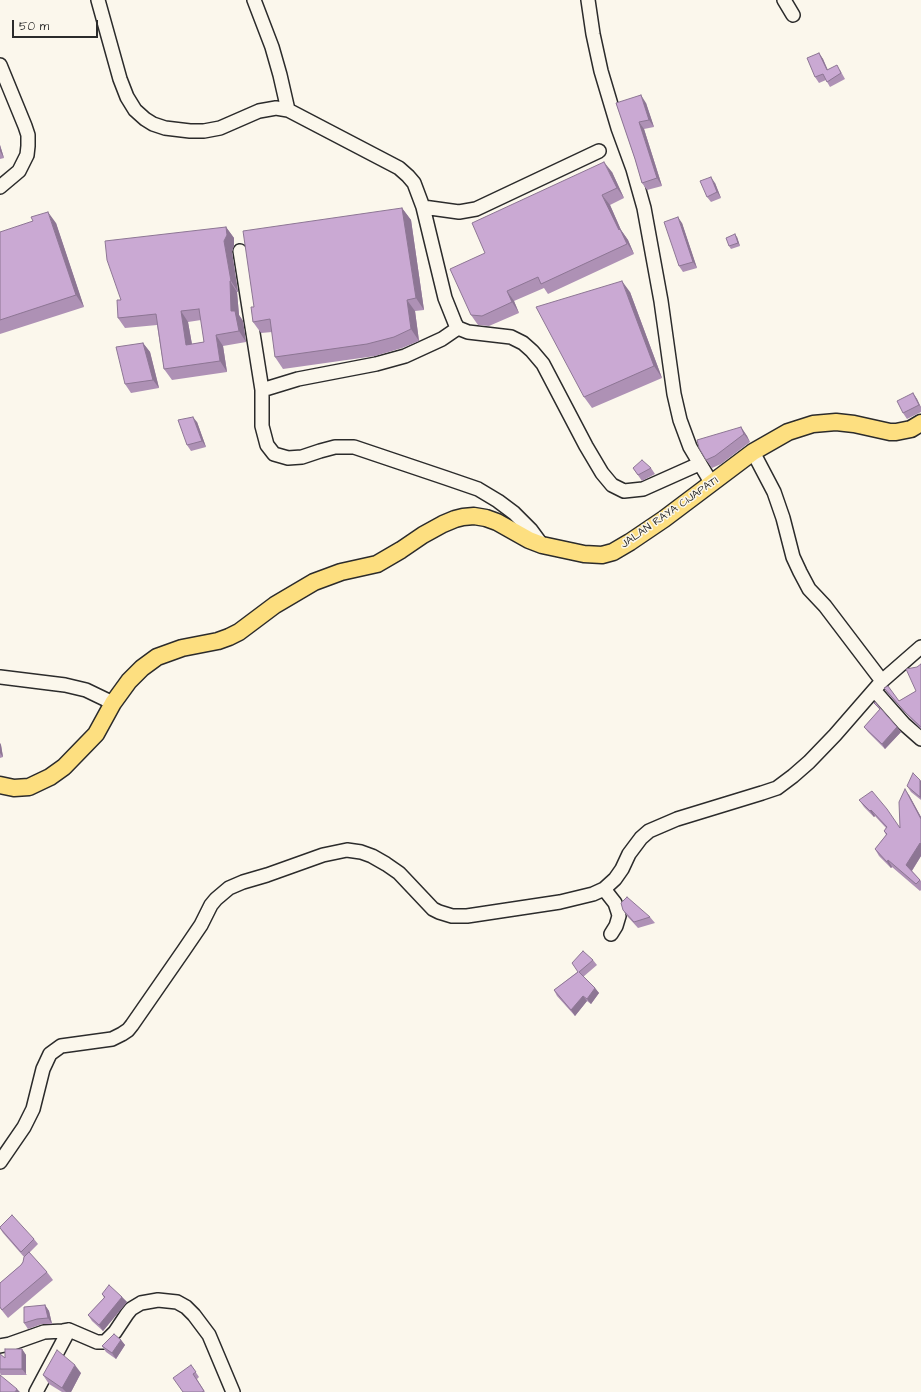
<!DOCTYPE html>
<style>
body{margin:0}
#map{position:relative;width:921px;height:1392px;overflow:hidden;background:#fbf7ec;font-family:"Architects Daughter",sans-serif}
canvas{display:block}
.scale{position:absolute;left:12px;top:20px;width:86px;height:18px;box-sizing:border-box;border:2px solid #2b2b2b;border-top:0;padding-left:5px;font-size:12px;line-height:14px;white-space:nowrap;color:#2b2b2b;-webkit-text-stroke:3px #fbf7ec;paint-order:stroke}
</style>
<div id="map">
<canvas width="921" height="1392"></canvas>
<div class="scale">50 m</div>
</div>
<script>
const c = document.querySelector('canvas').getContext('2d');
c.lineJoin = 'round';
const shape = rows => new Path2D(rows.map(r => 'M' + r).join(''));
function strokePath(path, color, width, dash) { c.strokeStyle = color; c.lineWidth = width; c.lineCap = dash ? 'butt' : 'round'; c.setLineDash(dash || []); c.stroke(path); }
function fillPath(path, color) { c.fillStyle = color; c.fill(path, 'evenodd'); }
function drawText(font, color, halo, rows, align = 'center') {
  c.font = font + ' "Architects Daughter",sans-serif'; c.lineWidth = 3; c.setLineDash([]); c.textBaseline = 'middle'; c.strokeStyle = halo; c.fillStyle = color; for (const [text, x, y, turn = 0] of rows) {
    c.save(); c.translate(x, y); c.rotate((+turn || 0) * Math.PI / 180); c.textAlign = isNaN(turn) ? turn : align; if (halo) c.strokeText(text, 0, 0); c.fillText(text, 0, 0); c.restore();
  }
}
const minor = shape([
 [98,0,120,79,127,97,135,110,145,119,153,124,165,128,190,131,204,131,220,128,259,111,276,108,288,110,399,168,408,176,414,183,423,207,445,298,455,323,458,328,468,332,511,337,523,343,532,351,543,364,586,446,602,473,612,485,624,491,643,489,699,464],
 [254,0,272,47,280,75,288,110],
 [588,0,593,34,601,71,618,128,633,169,644,208,661,301,674,394,680,420,690,447,712,484],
 [784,0,793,15],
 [0,65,25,126,28,135,28,146,27,155,19,171,0,187],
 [423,207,459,212,476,209,599,151],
 [240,251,262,390,262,426,267,445,274,454,288,458,302,457,320,451,335,447,354,447,446,478,478,489,498,501,514,513,531,530,542,545],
 [262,390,298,379,376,364,405,356,442,339,458,328],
 [753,452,774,492,783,518,793,557,800,572,809,589,825,606,882,681],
 [0,677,65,685,86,690,113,703],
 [874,690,904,724,921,739],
 [604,889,615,903,618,912,619,916,616,926,611,934],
 [0,1162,24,1127,33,1109,43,1069,50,1054,61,1046,112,1039,122,1034,128,1030,132,1025,184,950,201,925,211,905,216,899,229,888,243,882,267,875,323,855,347,850,361,852,372,856,386,864,399,873,433,909,439,912,452,916,467,916,560,902,593,894,604,889,615,879,622,869,629,854,641,838,649,831,677,819,762,793,777,788,793,776,809,762,835,735,882,681,921,647],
 [0,1346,10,1344,44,1332,63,1331,69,1330,97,1342,105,1342,115,1332,127,1314,131,1309,141,1303,158,1300,177,1302,186,1307,194,1315,209,1335,233,1392],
 [36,1392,69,1330]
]);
const major = shape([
 [0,785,14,788,29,787,50,777,64,767,96,734,113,703,129,681,142,668,157,657,182,648,218,641,229,637,239,632,275,605,314,582,341,572,377,564,401,550,423,535,443,524,455,519,463,517,474,516,486,518,497,522,529,540,542,545,584,554,602,555,613,552,630,542,664,519,753,452,788,432,813,424,836,422,854,424,890,432,896,432,911,429,921,423]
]);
const wall = shape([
 [819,53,823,59,828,70,840,70,845,79,830,87,826,80,819,83,815,77],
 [616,103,646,103,654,127,644,129,662,186,647,190,642,183,635,159],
 [0,145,4,158,0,159],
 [612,172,624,198,610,205,621,230,628,240,634,254,548,294,544,288,514,301,519,313,489,326,478,325,471,315,485,253],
 [715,183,721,198,711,202,707,197],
 [402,208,411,220,424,310,415,311,419,341,402,348,375,356,283,369,275,357,272,332,261,333,253,322,254,307],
 [56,223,84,307,0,334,0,232],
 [682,223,697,268,683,272,679,266],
 [226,227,234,238,234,245,232,252,238,292,237,292,239,315,243,321,246,342,223,346,227,372,172,380,164,369,157,325,125,328,118,318,121,300],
 [201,320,204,342,192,344,188,322],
 [737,237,740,246,731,249,729,246],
 [630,292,662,378,592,408,584,397],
 [143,343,150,352,159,388,131,393,125,384],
 [913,393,917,399,921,407,921,412,907,419,903,413],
 [197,422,206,447,191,451,187,445],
 [741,427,747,436,750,442,721,464,712,468,706,460],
 [633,468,651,468,655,474,642,481],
 [921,664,921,729,910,718,888,694,884,688,899,701,916,691,917,667],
 [874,703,897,727,901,732,885,749,868,732,864,727,880,710],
 [0,743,1,745,3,757,0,758],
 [921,781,921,800,911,792,907,786],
 [909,795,921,817,921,856,912,871,921,881,921,890,920,891,892,867,891,868,879,856,875,849,886,835,884,831,886,828,875,816,874,817,864,807,859,800,900,827],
 [623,910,650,917,655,923,638,928,627,916],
 [593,960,597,965,583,977,595,988,599,993,591,1004,587,1001,575,1016,557,996,554,990],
 [0,1228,34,1239,38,1244,29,1253,47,1272,53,1280,8,1318,0,1308,0,1283,21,1265,23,1262,24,1257,3,1233],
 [102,1294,122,1297,127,1302,103,1331,92,1321,88,1315,104,1298],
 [45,1305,49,1311,52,1324,42,1324,28,1329,24,1323],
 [121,1340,125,1345,116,1359,106,1352,102,1346],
 [22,1349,26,1355,26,1374,27,1375,1,1375,0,1373,0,1354,5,1358],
 [191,1365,199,1377,197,1379,205,1392,183,1392],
 [81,1373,71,1392,62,1392,49,1384,43,1375]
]);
const shadedWall = shape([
 [819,53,823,59,830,76,827,70],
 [641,95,646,103,654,127,649,120],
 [639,122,644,129,662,186,657,178],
 [0,145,4,158,0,151],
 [604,162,612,172,624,198,617,188],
 [711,177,715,183,721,198,717,192],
 [602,195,610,205,621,230,628,240,634,254,619,230],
 [402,208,411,220,424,310,416,298],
 [48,212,56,223,84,307,76,295],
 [678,217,682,223,697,268,693,262],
 [226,227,234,238,234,245,232,252,238,292,231,281,224,241],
 [735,234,737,237,740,246,738,243],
 [230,281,237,292,239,315,243,321,246,342,239,331,231,311],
 [622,281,630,292,662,378,654,366],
 [507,291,514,301,519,313,512,302],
 [407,300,415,311,419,341,411,329],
 [181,311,188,322,194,356,186,345],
 [216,335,223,346,227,372,220,361],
 [143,343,150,352,159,388,153,380],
 [913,393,917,399,921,408,919,405],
 [193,417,197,422,206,447,202,441],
 [741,427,747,436,750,442,744,434],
 [897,727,901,732,885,749,882,744],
 [0,743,1,745,3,757,0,753],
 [920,780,921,781,921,799,920,797],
 [905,789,909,795,921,817,921,819],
 [871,810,875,816,874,817,870,811],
 [920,843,921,844,921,856,911,872,906,865],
 [888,860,892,867,891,868,887,862],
 [595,988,599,993,591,1004,587,999],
 [583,996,587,1001,575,1016,571,1010],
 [122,1297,127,1302,103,1331,99,1325],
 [45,1305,49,1311,52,1324,48,1318],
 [121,1340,125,1345,116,1359,112,1353],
 [22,1349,26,1355,26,1374,22,1369],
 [75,1365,81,1373,71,1392,66,1392,62,1388],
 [17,1389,20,1392,15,1392]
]);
const building = shape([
 [819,53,827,70,837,65,841,73,827,82,823,74,815,77,807,58,819,53],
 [641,95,649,120,639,122,657,178,642,183,635,159,616,103,641,95],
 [604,162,617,188,602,195,619,230,620,229,627,244,541,284,538,277,507,291,512,302,482,316,471,315,450,269,485,253,472,223,604,162],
 [711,177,717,192,707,197,700,181,711,177],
 [402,208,416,298,407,300,411,329,394,337,367,344,275,357,270,319,253,322,251,307,254,307,243,231,402,208],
 [48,212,76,295,0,320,0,232,33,221,31,217,48,212],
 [678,217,693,262,679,266,664,222,678,217],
 [226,227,227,235,224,241,231,281,230,281,231,311,235,311,239,331,216,335,220,361,164,369,156,314,118,318,117,300,121,300,107,260,105,241,226,227],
 [199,309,204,342,186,345,181,311,199,309],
 [735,234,738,243,729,246,726,238,735,234],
 [622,281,654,366,584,397,536,307,622,281],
 [143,343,153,380,125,384,116,347,143,343],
 [913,393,919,405,903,413,897,401,913,393],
 [193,417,202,441,187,445,178,420,193,417],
 [741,427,744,434,715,456,706,460,699,448,697,440,741,427],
 [642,460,651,468,638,475,633,468,642,460],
 [921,664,921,727,906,713,884,688,888,686,899,701,916,691,906,669,917,667,921,664],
 [875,702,897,727,882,744,864,727,880,709,874,703,875,702],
 [913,773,920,780,920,797,907,786,913,773],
 [905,789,921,819,921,844,920,843,906,865,920,880,916,884,888,860,887,862,875,849,887,834,884,831,887,827,871,810,870,811,859,800,872,791,887,809,900,828,899,802,905,789],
 [627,897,650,917,634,922,623,910,621,903,627,897],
 [583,951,593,960,579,972,595,988,587,999,583,996,571,1010,554,990,578,972,572,963,583,951],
 [12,1215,34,1239,21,1252,0,1228,0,1227,12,1215],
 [29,1252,47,1272,2,1310,0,1307,0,1283,21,1265,23,1262,24,1257,29,1252],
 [109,1285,122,1297,99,1325,88,1315,105,1297,102,1294,109,1285],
 [45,1305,48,1318,37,1319,24,1323,24,1307,45,1305],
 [114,1334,121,1340,112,1353,102,1346,114,1334],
 [5,1349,22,1349,22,1369,23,1369,0,1369,0,1354,5,1358,5,1349],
 [57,1350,75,1365,62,1388,43,1375,57,1350],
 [191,1365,196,1372,193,1374,204,1391,202,1392,183,1392,173,1378,191,1365],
 [0,1375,17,1389,15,1392,0,1392,0,1375]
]);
const streetNames = [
 ["JALAN RAYA CIJAPATI",670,513,-35]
];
strokePath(minor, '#2b2b2b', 16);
strokePath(major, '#2b2b2b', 19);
strokePath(minor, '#fbf7ec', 13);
strokePath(major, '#fddf80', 16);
fillPath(wall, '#ae91b5');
fillPath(shadedWall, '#8d7694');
fillPath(building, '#caa9d3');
strokePath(building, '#8d7694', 1);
drawText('11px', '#2b2b2b', '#fbf7ec', streetNames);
</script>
